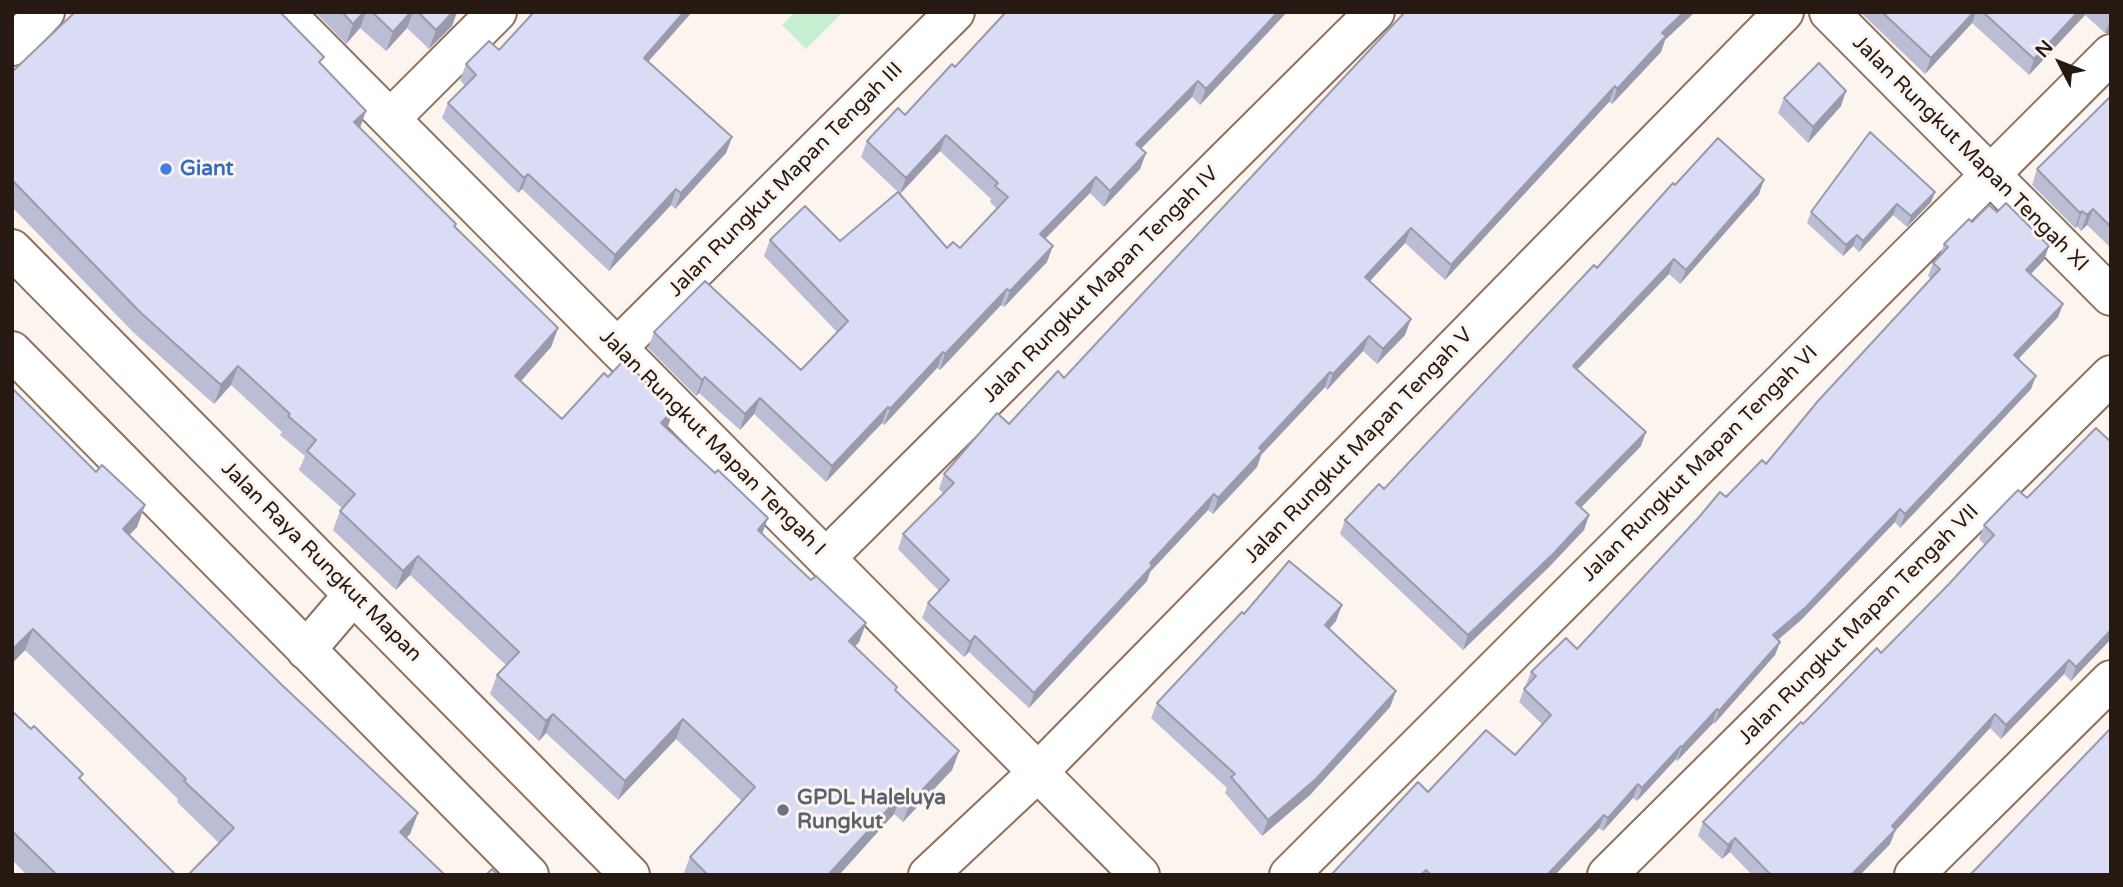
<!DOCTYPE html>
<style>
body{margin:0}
#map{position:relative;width:2123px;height:887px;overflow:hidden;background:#fbf4ef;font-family:"Varela Round",sans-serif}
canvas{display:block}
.frame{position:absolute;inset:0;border:14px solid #251911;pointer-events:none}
.north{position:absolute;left:2025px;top:28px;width:70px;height:70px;-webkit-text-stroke:5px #fbf4ef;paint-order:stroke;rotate:312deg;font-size:19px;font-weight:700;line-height:28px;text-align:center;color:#251911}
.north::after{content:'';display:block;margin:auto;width:24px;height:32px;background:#251911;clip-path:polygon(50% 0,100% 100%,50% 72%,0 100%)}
</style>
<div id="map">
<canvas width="2123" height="887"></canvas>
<div class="frame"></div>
<div class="north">N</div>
</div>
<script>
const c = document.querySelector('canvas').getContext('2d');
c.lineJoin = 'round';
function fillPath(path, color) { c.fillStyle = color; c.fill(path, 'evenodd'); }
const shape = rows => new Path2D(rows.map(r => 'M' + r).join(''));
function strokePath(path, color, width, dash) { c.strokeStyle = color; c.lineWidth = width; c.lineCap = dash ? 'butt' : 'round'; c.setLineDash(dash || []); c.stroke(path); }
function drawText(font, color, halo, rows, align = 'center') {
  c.font = font + ' "Varela Round",sans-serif'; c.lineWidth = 6; c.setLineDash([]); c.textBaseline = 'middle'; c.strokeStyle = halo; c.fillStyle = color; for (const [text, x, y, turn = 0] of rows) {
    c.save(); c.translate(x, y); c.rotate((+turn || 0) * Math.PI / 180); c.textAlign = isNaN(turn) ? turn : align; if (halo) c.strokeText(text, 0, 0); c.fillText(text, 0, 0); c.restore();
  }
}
const green = shape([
 [795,12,843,12,806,49,782,25]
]);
const minor = shape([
 [284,12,1140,875],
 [1829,12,2111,296],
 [12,46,45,12],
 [390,119,497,12],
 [617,348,955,12],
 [826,558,1375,12],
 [928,875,1038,772,1784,12],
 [1289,875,2111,54],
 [1607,875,2111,375],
 [1914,875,2111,680]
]);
const tertiary = shape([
 [12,249,630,875],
 [12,351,529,875],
 [306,650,353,595]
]);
const wall = shape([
 [315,12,457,12,452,26,429,49,407,28,386,51,360,28,346,44],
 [534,12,692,12,648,62,732,137,726,153,675,209,671,205,609,271,522,189,518,193,442,118,448,103,465,86,460,80,466,64,499,50],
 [1287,12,1200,105,1192,97,1141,148,1146,153,1140,169,1104,207,1090,193,1045,239,1047,262,1004,307,1001,305,940,370,937,368,884,425,882,423,826,482,754,414,740,430,699,393,696,396,648,348,654,332,801,370,837,332,764,256,770,240,840,241,898,192,861,157,867,141,905,115,955,67],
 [940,151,991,199,990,202,997,209,960,248,947,248,900,194],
 [1860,12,2111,12,2111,33,2105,33,2085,15,2029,75,1972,23,1925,74],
 [1665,40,1661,52,1612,104,1609,102,1445,280,1405,243,1370,281,1405,335,1377,364,1363,351,1327,390,1325,387,1261,455,1257,467,1213,514,1208,510,1150,572,1147,581,1029,708,969,652,964,657,922,618,928,603,939,591,898,549,903,534,943,493,939,489,944,474,1009,424,1064,378],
 [321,65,360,128,455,227,558,328,551,347,520,381,562,419,667,429,762,534,811,580,866,623,859,642,855,646,896,691,959,751,952,770,903,822,894,814,839,875,683,875,690,857,742,801,676,739,618,800,546,733,539,741,490,694,497,675,506,665,410,575,396,590,333,530,340,511,342,508,299,470,305,456,280,435,282,432,231,385,214,404,134,333,12,207,12,72],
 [2111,96,2111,248,2087,225,2081,231,2077,226,2075,228,2032,185,2037,169],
 [1784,98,1841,106,1808,143,1778,113],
 [1675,185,1759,194,1680,284,1669,274,1577,370,1641,446,1580,508,1589,515,1584,530,1549,567,1463,650,1340,534,1345,520,1384,489],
 [1935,192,1931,202,1907,227,1893,215,1859,252,1853,246,1843,256,1807,223,1811,212],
 [1972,222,2044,260,2031,274,2063,304,2058,317,2018,359,2031,389,1900,528,1895,522,1801,620,1778,640,1780,642,1775,655,1714,724,1713,723,1677,761,1676,759,1637,801,1633,798,1603,831,1599,828,1555,875,1331,875,1428,792,1515,755,1542,724,1519,702,1531,672,1577,649,1726,497,1766,464,1931,279,1928,276,1933,263,1939,257,1944,244],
 [12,388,96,472,145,505,137,527,129,535,283,686,418,813,410,834,406,838,219,843,177,802,178,799,25,650,12,664],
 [1984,525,2111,639,2071,681,2064,674,2001,739,1990,728,1895,831,1890,844,1860,875,1752,875,1730,852,1722,859,1698,836,1703,822,1803,724,1881,653,1949,584,1985,545,1979,539],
 [1244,614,1336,621,1329,629,1396,691,1390,707,1310,795,1262,836,1225,793,1227,788,1151,718,1157,703],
 [12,711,176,875,27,875,12,860]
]);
const shadedWall = shape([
 [364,12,366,12,360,28,346,44,353,24],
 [411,12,413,12,407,28,386,51,393,32],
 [453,12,457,12,452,26,429,49,436,30],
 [684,12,692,12,638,73,644,58],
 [1278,12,1287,12,1200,105,1206,89],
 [1684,12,1695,12,1665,40,1661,52,1612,104,1617,89,1662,33],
 [1974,12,1976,12,1972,23,1925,74,1931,58],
 [2078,12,2086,12,2085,15,2029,75,2034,59],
 [2111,18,2111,33,2105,33],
 [1198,81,1192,97,1130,160,1136,144],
 [1615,86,1609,102,1445,280,1451,265],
 [1846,91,1841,106,1808,143,1813,127],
 [366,111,359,131,354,122],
 [946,135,940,151,900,194,906,178],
 [732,137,726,153,675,209,681,193],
 [1146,153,1140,169,1104,207,1110,191],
 [528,174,522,189,518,193,524,178],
 [1096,177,1090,193,1034,250,1040,234],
 [1764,180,1759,194,1680,284,1686,270],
 [676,189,671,205,609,271,615,255],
 [1935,192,1931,202,1907,227,1911,216],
 [1897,204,1893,215,1859,252,1863,241],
 [2093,209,2087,225,2081,231,2087,215],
 [2082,211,2077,226,2075,228,2080,213],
 [1411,228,1405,243,1360,292,1365,277],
 [1857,235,1853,246,1843,256,1846,245],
 [1053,246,1047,262,1004,307,1010,291],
 [2049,246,2044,260,2022,283,2026,270],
 [1674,259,1669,274,1567,380,1573,366],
 [1007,289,1001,305,940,370,945,354],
 [2063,304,2058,317,2009,369,2014,355],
 [1411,319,1405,335,1377,364,1383,349],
 [558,328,551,347,508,396,515,376],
 [1369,336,1363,351,1327,390,1333,374],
 [943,352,937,368,884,425,890,409],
 [238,366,231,385,214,404,221,385],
 [1330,372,1325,387,1261,455,1257,467,1213,514,1218,498,1259,448],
 [2036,376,2031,389,1900,528,1905,514],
 [705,377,699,393,696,396,702,380],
 [760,398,754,414,740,430,745,414],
 [888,407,882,423,826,482,832,466],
 [674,409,667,429,661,423],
 [1646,432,1641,446,1571,518,1576,503],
 [1214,494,1208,510,1150,572,1147,581,1029,708,1034,693,1150,563],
 [145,505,137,527,115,550,123,529],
 [1900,509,1895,522,1801,620,1768,648,1773,635],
 [1589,515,1584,530,1549,567,1463,650,1468,635],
 [768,518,761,537,758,530],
 [418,556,410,575,396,590,403,571],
 [1342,605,1336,621,1319,640,1325,625],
 [866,623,859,642,842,660,849,641],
 [33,629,25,650,12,663,12,650],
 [2111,630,2111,639,2071,681,2076,667],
 [975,636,969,652,964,657,970,642],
 [1780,642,1775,655,1714,724,1719,711],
 [2069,660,2064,674,2001,739,2006,725],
 [1396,691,1390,707,1310,795,1262,836,1268,820],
 [1717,709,1713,723,1677,761,1682,747],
 [553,714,546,733,539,741,546,721],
 [1995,714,1990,728,1895,831,1890,844,1860,875,1851,875,1892,826],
 [683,719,676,739,618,800,625,781],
 [1681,746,1676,759,1637,801,1642,788],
 [959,751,952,770,903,822,910,803],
 [1638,784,1633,798,1603,831,1608,818],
 [901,795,894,814,839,875,828,875],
 [418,813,410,834,392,853,400,832],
 [1604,815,1599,828,1555,875,1547,875],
 [1735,838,1730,852,1722,859,1728,845]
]);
const building = shape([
 [75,12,280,12,324,57,319,62,366,111,354,122,456,224,454,226,558,328,515,376,562,419,604,373,608,377,624,360,674,409,661,423,715,473,718,470,768,518,758,530,811,580,816,576,866,623,849,641,897,687,895,690,959,751,910,803,901,795,828,875,708,875,690,857,755,787,683,719,625,781,553,714,546,721,497,675,519,652,418,556,403,571,340,511,355,494,307,451,316,440,288,416,290,414,238,366,221,385,141,313,12,180,12,72,75,12],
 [342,12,364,12,353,24,342,12],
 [372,12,411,12,393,32,372,12],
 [418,12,453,12,436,30,418,12],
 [534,12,684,12,644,58,732,137,681,193,676,189,615,255,528,174,524,178,448,103,476,75,466,64,489,41,499,50,534,12],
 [1006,12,1278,12,1206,89,1198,81,1136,144,1146,153,1110,191,1096,177,1040,234,1053,246,1010,291,1007,289,945,354,943,352,890,409,888,407,832,466,760,398,745,414,705,377,702,380,654,332,705,281,801,370,848,321,770,240,805,206,840,241,898,192,947,248,953,242,960,248,1008,197,995,186,998,183,946,135,906,178,867,141,898,108,905,115,952,64,955,67,1006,12],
 [1405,12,1684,12,1662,33,1666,36,1617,89,1615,86,1451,265,1411,228,1365,277,1411,319,1383,349,1369,336,1333,374,1330,372,1259,448,1262,451,1218,498,1214,494,1150,563,1152,566,1034,693,975,636,970,642,928,603,949,580,903,534,954,483,944,474,997,413,1009,424,1058,371,1064,378,1405,12],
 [1882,12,1974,12,1931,58,1882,12],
 [1983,12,2078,12,2034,59,1983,12],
 [1819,63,1846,91,1813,127,1784,98,1819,63],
 [2111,96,2111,227,2093,209,2087,215,2082,211,2080,213,2037,169,2111,96],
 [1870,132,1935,192,1911,216,1897,204,1863,241,1857,235,1846,245,1811,212,1870,132],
 [1718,138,1764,180,1686,270,1674,259,1573,366,1646,432,1576,503,1589,515,1554,553,1468,635,1345,520,1379,484,1384,489,1594,265,1597,268,1673,183,1675,185,1718,138],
 [2006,203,2049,246,2026,270,2063,304,2014,355,2036,376,1905,514,1900,509,1806,607,1773,635,1780,642,1719,711,1717,709,1682,747,1681,746,1642,788,1638,784,1608,818,1604,815,1547,875,1431,875,1426,870,1421,875,1331,875,1418,782,1428,792,1486,730,1515,755,1551,715,1524,689,1536,676,1531,672,1566,638,1577,649,1700,516,1720,492,1726,497,1762,460,1766,464,1818,401,1940,269,1933,263,1948,247,1944,244,1969,219,1972,222,1989,205,1997,212,2006,203],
 [12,388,96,472,102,465,145,505,123,529,283,686,418,813,400,832,445,875,188,875,234,828,184,781,186,779,33,629,12,650,12,388],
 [2096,428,2111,442,2111,630,2076,667,2069,660,2006,725,1995,714,1892,826,1895,830,1851,875,1771,875,1735,838,1728,845,1703,822,1801,722,1803,724,1877,648,1881,653,1949,584,1994,535,1984,525,2018,490,2027,498,2096,428],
 [1289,561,1342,605,1325,625,1396,691,1316,779,1268,820,1231,777,1235,774,1157,703,1242,612,1244,614,1289,561],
 [12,711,31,729,34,726,83,774,79,778,176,875,57,875,12,831,12,711],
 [2111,728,2111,875,1970,875,2111,728],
 [492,869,498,875,486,875,492,869]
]);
const markers = [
 [166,169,7,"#3f7fe0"],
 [783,810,7,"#6b7280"]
];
const streetNames = [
 ["Jalan Rungkut Mapan Tengah XI",1970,154,45],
 ["Jalan Rungkut Mapan Tengah III",786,180,-45],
 ["Jalan Rungkut Mapan Tengah IV",1101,285,-45],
 ["Jalan Rungkut Mapan Tengah I",712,443,45],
 ["Jalan Rungkut Mapan Tengah V",1359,446,-46],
 ["Jalan Rungkut Mapan Tengah VI",1700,464,-45],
 ["Jalan Raya Rungkut Mapan",321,562,45],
 ["Jalan Rungkut Mapan Tengah VII",1859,625,-45]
];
const shopNames = [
 ["Giant",180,169]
];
const worshipNames = [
 ["GPDL Haleluya",797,798],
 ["Rungkut",797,822]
];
fillPath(green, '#c6eed1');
strokePath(minor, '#8f715d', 42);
strokePath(tertiary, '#8f715d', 42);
strokePath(minor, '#fff', 38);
strokePath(tertiary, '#fff', 38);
fillPath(wall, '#bbbdd4');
fillPath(shadedWall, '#999aac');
fillPath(building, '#dadcf6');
strokePath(building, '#999aac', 2);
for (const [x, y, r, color] of markers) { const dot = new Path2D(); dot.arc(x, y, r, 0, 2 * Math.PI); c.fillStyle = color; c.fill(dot); strokePath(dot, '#fbf4ef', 2.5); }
drawText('21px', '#251911', '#fbf4ef', streetNames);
drawText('bold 21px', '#366cbe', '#fbf4ef', shopNames, 'left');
drawText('bold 21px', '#5b616d', '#fbf4ef', worshipNames, 'left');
</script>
